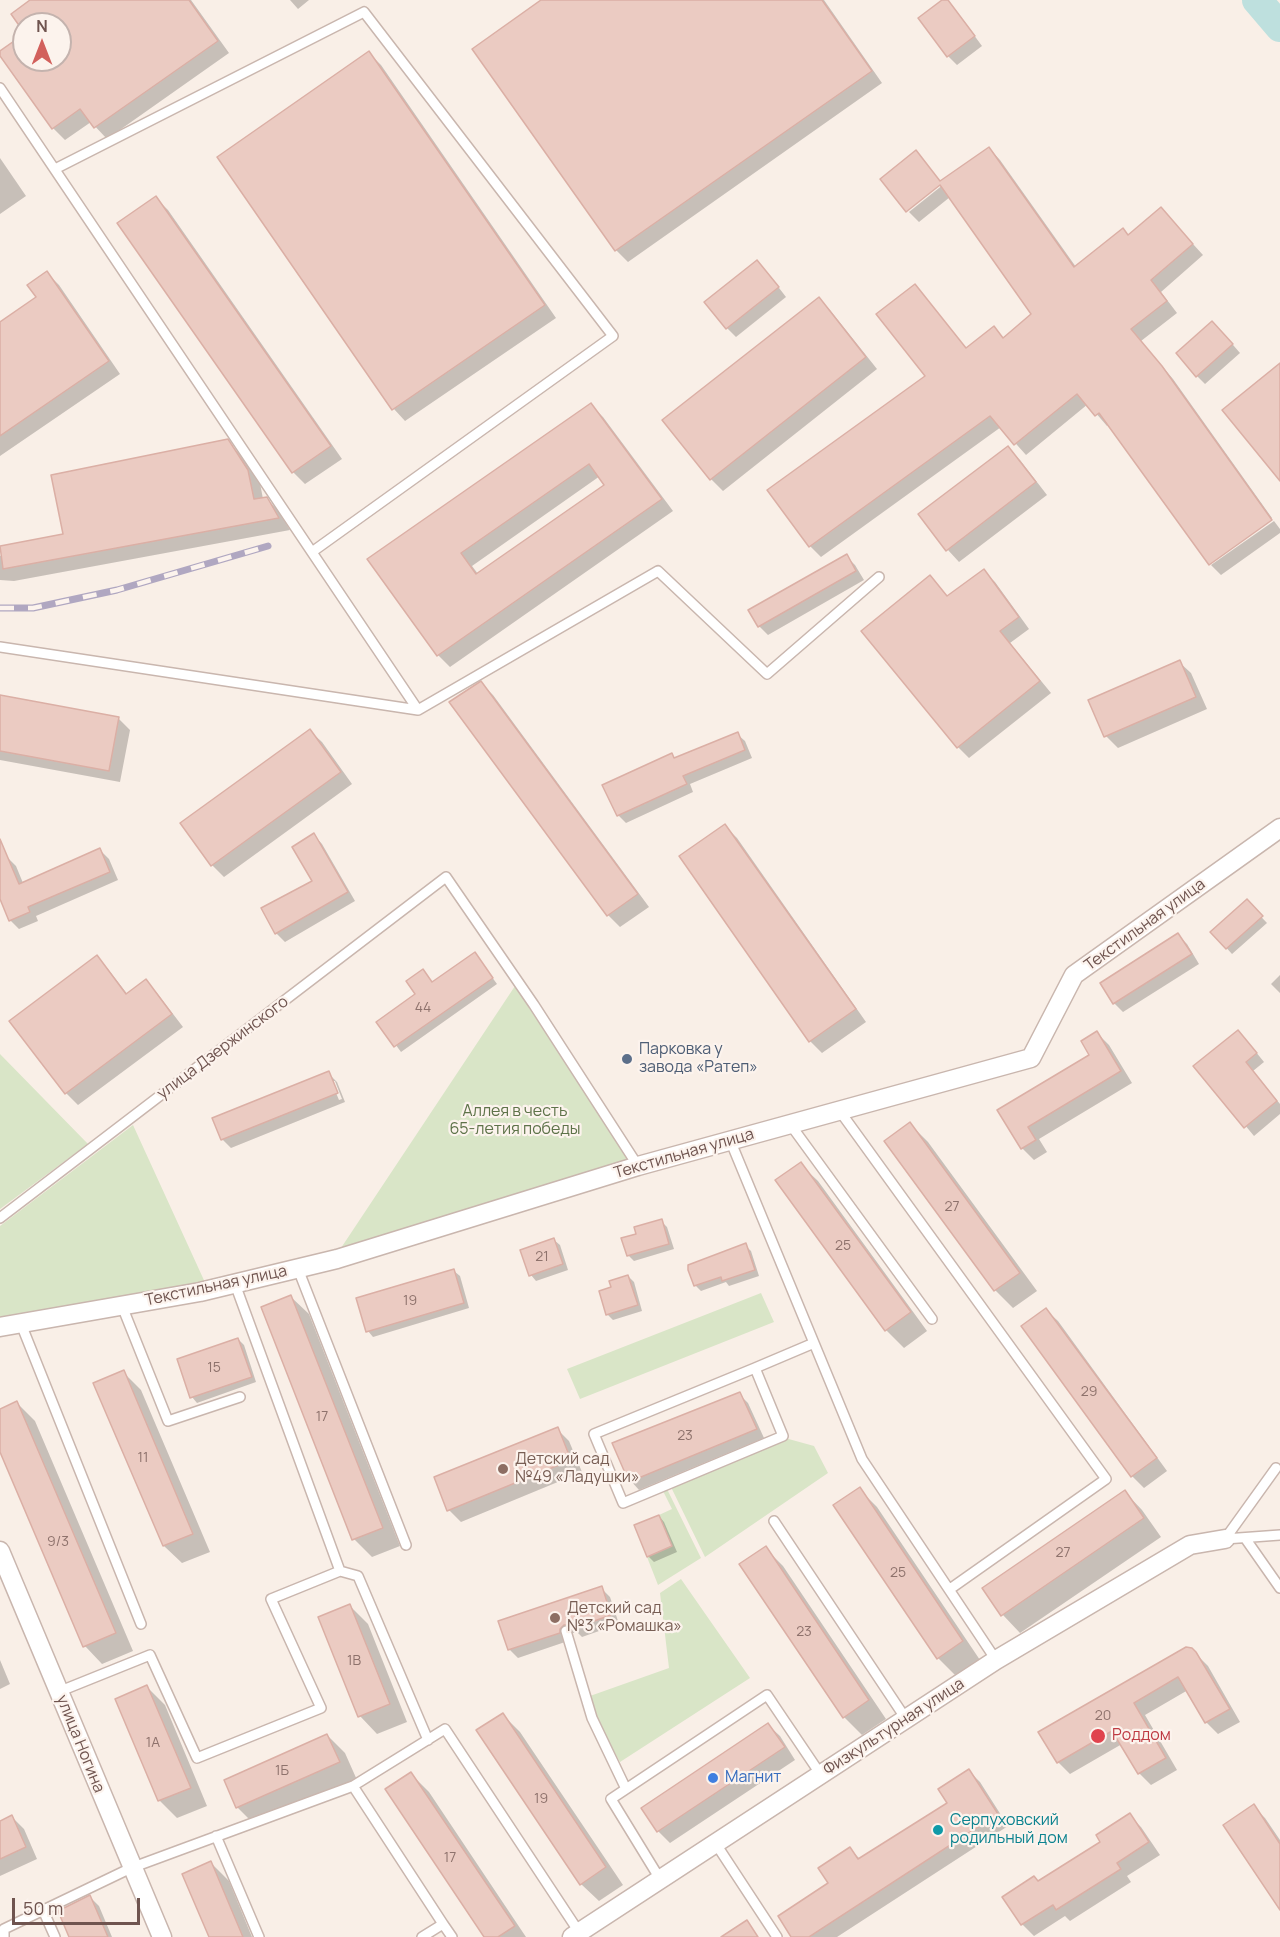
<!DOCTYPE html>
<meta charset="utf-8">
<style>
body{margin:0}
#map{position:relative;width:1280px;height:1937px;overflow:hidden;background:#f9efe7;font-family:Manrope,sans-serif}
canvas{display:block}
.north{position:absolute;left:12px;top:12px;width:60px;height:60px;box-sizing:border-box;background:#fcf3ed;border:2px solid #c4b3ae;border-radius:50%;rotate:0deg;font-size:16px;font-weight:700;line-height:24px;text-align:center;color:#6f544f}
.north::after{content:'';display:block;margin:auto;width:21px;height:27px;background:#d2605c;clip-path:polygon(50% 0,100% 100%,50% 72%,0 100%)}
.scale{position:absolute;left:12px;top:1898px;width:128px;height:27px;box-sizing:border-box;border:3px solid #6f544f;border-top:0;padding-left:8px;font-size:18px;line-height:21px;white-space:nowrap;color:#6f544f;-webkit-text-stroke:4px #fcf3ed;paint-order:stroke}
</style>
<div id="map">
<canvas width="1280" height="1937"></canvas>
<div class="north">N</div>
<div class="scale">50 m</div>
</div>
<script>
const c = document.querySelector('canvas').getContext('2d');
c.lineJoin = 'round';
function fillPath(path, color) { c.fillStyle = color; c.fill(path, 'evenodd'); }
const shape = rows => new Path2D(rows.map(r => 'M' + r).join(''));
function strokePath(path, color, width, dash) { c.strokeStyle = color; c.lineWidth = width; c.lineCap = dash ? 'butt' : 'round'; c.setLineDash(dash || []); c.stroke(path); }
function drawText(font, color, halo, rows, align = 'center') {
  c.font = font + ' Manrope,sans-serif'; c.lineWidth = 4.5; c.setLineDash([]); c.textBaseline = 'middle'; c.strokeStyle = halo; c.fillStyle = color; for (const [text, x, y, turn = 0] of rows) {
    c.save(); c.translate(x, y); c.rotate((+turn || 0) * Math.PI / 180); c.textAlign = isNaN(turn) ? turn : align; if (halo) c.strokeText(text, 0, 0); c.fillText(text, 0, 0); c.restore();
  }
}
const green = shape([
 [515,986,631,1164,339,1251],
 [0,1054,88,1144,0,1209],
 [133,1125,208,1289,0,1324,0,1226],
 [761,1293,774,1322,580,1399,567,1369],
 [785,1438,814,1446,828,1473,705,1557,670,1485],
 [666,1487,701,1558,658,1585,647,1557,672,1546,659,1515,672,1509,662,1489],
 [681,1579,750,1678,620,1762,596,1720,590,1696,669,1668,660,1593]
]);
const shadow = shape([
 [33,0,191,0,229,53,107,139,91,122,65,140,53,128,0,53,24,36,24,60,60,60,60,24,24,24,24,29,13,14],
 [290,0,309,0,298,9],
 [543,0,824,0,882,83,628,262,616,250],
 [945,0,954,8,982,46,957,65,948,56],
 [369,53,381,65,556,318,405,421,394,409,219,157],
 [989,148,1000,160,1076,267,1129,236,1161,209,1203,255,1161,292,1177,313,1141,341,1173,379,1272,518,1210,563,1109,424,1107,426,1088,404,1026,455,1001,427,821,557,810,546,770,491,927,376,915,286,967,349,994,328,1004,339,1033,314,950,197,919,222,909,212],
 [0,158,26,196,0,214],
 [156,198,168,210,342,459,305,484,293,472],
 [766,271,786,297,736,337,727,328],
 [47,273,59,285,120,374,0,456,0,324,38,297],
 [819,299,830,310,877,369,723,491,711,479],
 [1221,331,1240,353,1205,384,1197,376],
 [591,405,603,417,673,511,450,667,438,655,369,559],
 [600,476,606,485,478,574,472,566],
 [227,441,239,453,260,483,263,499,266,498,278,510,290,530,14,581,0,580,0,556,65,536],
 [1008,448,1020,460,1047,495,959,562,948,550],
 [1274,521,1280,529,1280,533,1221,575,1211,565],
 [846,556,855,565,864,580,768,635,759,626],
 [983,571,995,582,1029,629,1010,643,1051,693,969,758,958,747,930,577,948,597],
 [1179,662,1191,673,1207,709,1118,748,1106,736,1090,701],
 [481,683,493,695,649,907,620,927,608,915,451,702],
 [0,696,118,718,130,730,120,782,0,760],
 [310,731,322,742,352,784,224,877,212,865,182,824],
 [737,734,745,741,752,758,690,784,693,792,626,823,618,815,672,755,676,759],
 [725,826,737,838,866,1022,822,1053,810,1041],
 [314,835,322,844,355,901,285,942,276,933,314,882],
 [100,850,109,859,118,880,36,916,38,921,19,929,10,920,0,895,0,859,7,857,16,866,23,883],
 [1246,901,1267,923,1232,954,1212,932],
 [1178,935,1187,944,1199,964,1123,1012,1114,1003,1102,983],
 [475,954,497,984,401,1052,379,1022],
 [96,957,108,969,128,995,145,981,157,993,183,1027,78,1105,66,1093,11,1021],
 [1280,975,1280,993,1271,984],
 [1097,1033,1109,1045,1132,1083,1039,1139,1047,1152,1034,1160,1022,1148,999,1111,1091,1056],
 [1247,1041,1264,1062,1253,1071,1280,1104,1280,1114,1254,1136,1196,1066],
 [328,1073,337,1082,345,1102,231,1148,222,1139],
 [331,1081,335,1081,342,1099,339,1100],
 [910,1124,928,1142,1037,1291,1013,1308,995,1290,886,1141],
 [800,1164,818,1181,927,1331,904,1348,886,1330],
 [661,1221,667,1227,674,1249,634,1261,628,1255,638,1235],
 [554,1240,560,1245,568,1270,536,1281,531,1275],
 [745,1245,751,1251,759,1276,729,1286,726,1282,701,1291,695,1285],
 [454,1271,460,1276,469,1308,373,1337,368,1331],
 [628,1276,634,1282,642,1311,613,1320,607,1314,613,1288],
 [291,1297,309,1314,400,1546,372,1557,354,1539],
 [1046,1310,1058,1321,1167,1471,1144,1488,1132,1476],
 [238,1339,244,1345,256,1382,197,1403,192,1397],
 [123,1372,141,1390,210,1552,182,1563,164,1546],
 [739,1394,748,1403,764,1438,639,1490,631,1481],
 [17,1403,35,1421,133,1651,102,1664,85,1646,0,1448,0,1410],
 [557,1429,569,1441,582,1472,461,1522,449,1510],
 [859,1489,877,1507,980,1660,956,1676,938,1658],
 [1125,1492,1142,1510,1161,1537,1020,1633,1003,1615],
 [659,1516,664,1522,677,1552,654,1562,648,1556],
 [765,1548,783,1566,886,1719,862,1735,844,1717],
 [601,1588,610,1597,619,1624,582,1637,578,1633,573,1633,568,1638,568,1641,518,1658,509,1649],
 [350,1606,368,1624,407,1722,377,1734,360,1716],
 [1191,1649,1208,1666,1240,1722,1218,1734,1206,1722,1188,1690,1145,1715,1177,1770,1151,1785,1139,1773,1122,1744,1070,1774,1058,1762],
 [0,1660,10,1684,0,1689],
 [147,1687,165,1705,207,1806,177,1818,160,1801,117,1700],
 [503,1715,520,1732,623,1885,599,1901,581,1884],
 [768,1725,780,1736,795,1760,670,1843,658,1831,643,1808],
 [327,1735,345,1753,357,1780,255,1825,237,1807],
 [969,1771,980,1782,1008,1826,837,1937,793,1937,830,1884,850,1849,861,1860,949,1803],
 [411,1774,429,1792,526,1937,486,1937],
 [1253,1806,1265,1818,1280,1840,1280,1907],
 [1129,1815,1141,1827,1160,1855,1127,1876,1131,1882,1070,1921,1065,1916,1034,1936,1022,1924,1039,1883,1102,1842],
 [12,1817,24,1829,37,1859,0,1876,0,1822],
 [211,1863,229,1881,252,1937,210,1937],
 [90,1897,99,1906,112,1937,71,1937]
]);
const river = shape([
 [1257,0,1280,27]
]);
const building = shape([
 [30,0,189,0,218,41,94,128,80,109,52,129,0,56,0,51,24,34,24,60,60,60,60,24,18,24,11,14,30,0],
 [541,0,822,0,872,71,615,251,472,49,541,0],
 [942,0,948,0,975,36,947,57,918,18,942,0],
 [369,51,545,305,392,410,217,157,369,51],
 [989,147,1074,267,1123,228,1128,235,1161,207,1193,244,1151,280,1167,301,1131,329,1162,366,1272,520,1209,565,1099,413,1095,416,1077,394,1014,445,990,416,809,547,767,490,925,376,876,314,915,284,966,348,994,326,1003,338,1031,314,940,185,906,212,880,179,916,150,940,181,989,147],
 [156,196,331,446,292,473,117,223,156,196],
 [757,260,779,287,726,329,704,302,757,260],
 [47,271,109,361,0,436,0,322,36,297,27,285,47,271],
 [819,297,866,357,710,480,662,420,819,297],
 [1212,321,1233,344,1196,377,1176,353,1212,321],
 [1280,363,1280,481,1222,410,1280,363],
 [591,403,662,499,437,656,367,559,591,403],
 [589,464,604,485,476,574,461,553,589,464],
 [228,439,248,470,254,499,267,497,279,518,3,569,0,546,63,534,51,475,228,439],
 [1008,446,1036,482,946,551,918,514,1008,446],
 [847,554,856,571,758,627,748,610,847,554],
 [984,569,1019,617,1000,631,1040,681,957,748,861,631,930,575,947,596,984,569],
 [1180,660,1196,697,1104,737,1088,700,1180,660],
 [481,681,638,894,607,916,449,702,481,681],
 [0,695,119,717,109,771,0,751,0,695],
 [310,729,341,772,211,866,180,823,310,729],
 [738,732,745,750,683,776,687,784,617,816,602,785,672,753,674,758,738,732],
 [725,824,856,1009,809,1042,679,856,725,824],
 [314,833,348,892,275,934,261,908,312,881,292,847,314,833],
 [0,839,19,884,100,848,110,872,28,907,30,912,9,921,0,899,0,839],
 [1247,899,1263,916,1226,949,1210,932,1247,899],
 [1178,933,1192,954,1113,1004,1100,983,1178,933],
 [475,952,493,978,394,1047,376,1022,415,994,406,981,423,969,432,982,475,952],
 [97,955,126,994,146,979,172,1014,65,1094,9,1021,97,955],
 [1238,1030,1257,1053,1246,1062,1277,1101,1244,1128,1193,1066,1238,1030],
 [1097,1031,1121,1071,1028,1127,1036,1140,1021,1149,997,1110,1089,1055,1081,1041,1097,1031],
 [329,1071,338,1093,221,1140,212,1118,329,1071],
 [910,1122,1020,1273,994,1291,884,1141,910,1122],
 [801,1162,911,1312,885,1331,775,1180,801,1162],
 [662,1219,669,1244,627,1256,621,1238,636,1234,634,1227,662,1219],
 [554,1238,563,1264,529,1276,520,1250,554,1238],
 [746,1243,755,1270,722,1281,721,1277,694,1286,688,1270,688,1265,746,1243],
 [454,1269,464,1303,366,1332,356,1298,454,1269],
 [628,1275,638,1305,606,1315,599,1291,611,1287,609,1281,628,1275],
 [291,1295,383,1528,352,1540,261,1307,291,1295],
 [1046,1308,1157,1458,1131,1477,1021,1326,1046,1308],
 [238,1338,252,1377,190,1398,177,1359,238,1338],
 [124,1370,193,1534,163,1546,93,1383,124,1370],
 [740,1392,757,1429,629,1482,612,1443,740,1392],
 [17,1401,116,1633,83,1647,0,1452,0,1409,17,1401],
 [558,1427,571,1460,447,1511,434,1477,558,1427],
 [860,1487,963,1641,937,1659,833,1505,860,1487],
 [1125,1490,1144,1518,1001,1616,982,1588,1125,1490],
 [659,1515,672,1546,647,1557,634,1525,659,1515],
 [766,1546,869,1700,843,1718,739,1564,766,1546],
 [602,1586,611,1615,572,1629,568,1625,564,1625,560,1629,560,1633,508,1650,498,1621,602,1586],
 [350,1604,390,1704,358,1717,318,1617,350,1604],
 [1186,1647,1192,1648,1196,1652,1230,1709,1205,1723,1178,1677,1134,1703,1166,1758,1138,1774,1112,1731,1057,1763,1038,1732,1186,1647],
 [147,1685,191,1788,158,1801,115,1699,147,1685],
 [503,1713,606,1867,580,1885,476,1730,503,1713],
 [768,1723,785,1747,657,1832,641,1808,768,1723],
 [327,1734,340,1762,236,1808,224,1780,327,1734],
 [969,1769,998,1814,809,1937,791,1937,778,1916,828,1883,818,1868,850,1847,858,1859,947,1803,938,1789,969,1769],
 [411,1772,515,1926,498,1937,484,1937,385,1789,411,1772],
 [1254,1804,1280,1844,1280,1910,1223,1825,1254,1804],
 [1130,1813,1149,1842,1117,1863,1121,1869,1056,1910,1053,1905,1021,1925,1002,1897,1034,1876,1038,1881,1100,1842,1096,1835,1130,1813],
 [12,1815,26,1847,0,1859,0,1821,12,1815],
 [211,1861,243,1937,209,1937,182,1874,211,1861],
 [90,1895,108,1937,69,1937,58,1911,90,1895],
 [747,1920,758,1937,721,1937,747,1920]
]);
const service = shape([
 [0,88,418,710,0,647],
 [55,169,364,12,613,336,312,552],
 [418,710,658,571,767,674,879,577],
 [839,1110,1106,1479,950,1589],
 [790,1124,932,1319],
 [730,1140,862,1459,996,1660],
 [0,1218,446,877,534,1005,638,1166],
 [298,1269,406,1545],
 [235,1284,340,1571],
 [122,1306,168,1421,240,1397],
 [21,1324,141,1624],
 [755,1368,783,1436,623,1503,594,1434,755,1368],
 [755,1368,814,1343],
 [774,1521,906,1719],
 [1245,1538,1280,1588],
 [1225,1539,1276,1468],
 [1225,1539,1280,1535],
 [566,1631,592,1718,626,1789],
 [58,1692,150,1655,197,1758,321,1708,271,1599,340,1571,358,1576,428,1740],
 [353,1786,443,1924],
 [216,1836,259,1937],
 [716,1844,777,1937],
 [660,1879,611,1799,767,1695,821,1775],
 [43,1910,55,1937],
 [4,1937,4,1929,131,1868,353,1786,445,1729,579,1932],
 [422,1937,443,1924,452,1937]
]);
const minor = shape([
 [0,1327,200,1292,337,1259,638,1166,1031,1058,1074,975,1280,828],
 [0,1551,162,1937],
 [572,1937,996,1660,1190,1545,1225,1539]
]);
const rail = shape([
 [0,608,33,608,117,590,268,546]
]);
const markers = [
 [627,1059,6,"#5c6f8a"],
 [503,1469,6,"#8d6e63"],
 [555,1618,6,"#8d6e63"],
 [1098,1736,8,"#e0444e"],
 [713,1778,6,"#3f7fe0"],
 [938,1830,6,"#0f9aa8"]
];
const numberNames = [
 ["44",423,1008],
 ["27",952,1207],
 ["25",843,1246],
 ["21",542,1257],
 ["19",410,1301],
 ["15",214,1368],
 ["29",1089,1392],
 ["17",322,1417],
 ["23",685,1436],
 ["11",143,1458],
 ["9/3",58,1542],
 ["27",1063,1553],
 ["25",898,1573],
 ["23",804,1632],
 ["1В",354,1661],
 ["20",1103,1716],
 ["1А",153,1743],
 ["1Б",282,1771],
 ["19",541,1799],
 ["17",450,1858]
];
const streetNames = [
 ["Текстильная улица",1145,925,-36],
 ["улица Дзержинского",223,1048,-37],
 ["Текстильная улица",684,1154,-16],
 ["Текстильная улица",216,1286,-12],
 ["Физкультурная улица",894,1727,-33],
 ["улица Ногина",80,1744,68]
];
const serviceNames = [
 ["Парковка у",639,1050],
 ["завода «Ратеп»",639,1068]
];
const parkNames = [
 ["Аллея в честь",515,1112],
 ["65-летия победы",515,1130]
];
const educationNames = [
 ["Детский сад",515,1460],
 ["№49 «Ладушки»",515,1478],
 ["Детский сад",567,1609],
 ["№3 «Ромашка»",567,1627]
];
const healthNames = [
 ["Роддом",1112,1736]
];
const shopNames = [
 ["Магнит",725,1778]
];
const cultureNames = [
 ["Серпуховский",950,1821],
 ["родильный дом",950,1839]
];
fillPath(green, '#d9e5c7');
fillPath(shadow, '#0003');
strokePath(river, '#bee0de', 30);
fillPath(building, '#ebcbc2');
strokePath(building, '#dbafa5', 1.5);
strokePath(service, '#c9b6ae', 12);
strokePath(minor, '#c9b6ae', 21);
strokePath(service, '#fff', 9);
strokePath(minor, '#fff', 18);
strokePath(rail, '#b0a7c1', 7);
strokePath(rail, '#fcf3ed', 4.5, [14]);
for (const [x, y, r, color] of markers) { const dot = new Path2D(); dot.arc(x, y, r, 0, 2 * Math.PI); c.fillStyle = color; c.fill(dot); strokePath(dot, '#fcf3ed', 2); }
drawText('14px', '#8e726c', null, numberNames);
drawText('16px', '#6f544f', '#fcf3ed', streetNames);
drawText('16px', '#4e5e75', '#fcf3ed', serviceNames, 'left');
drawText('16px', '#5e7349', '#fcf3ed', parkNames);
drawText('16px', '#785e54', '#fcf3ed', educationNames, 'left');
drawText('16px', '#be3a42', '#fcf3ed', healthNames, 'left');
drawText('16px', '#366cbe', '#fcf3ed', shopNames, 'left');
drawText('16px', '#0d838f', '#fcf3ed', cultureNames, 'left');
</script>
